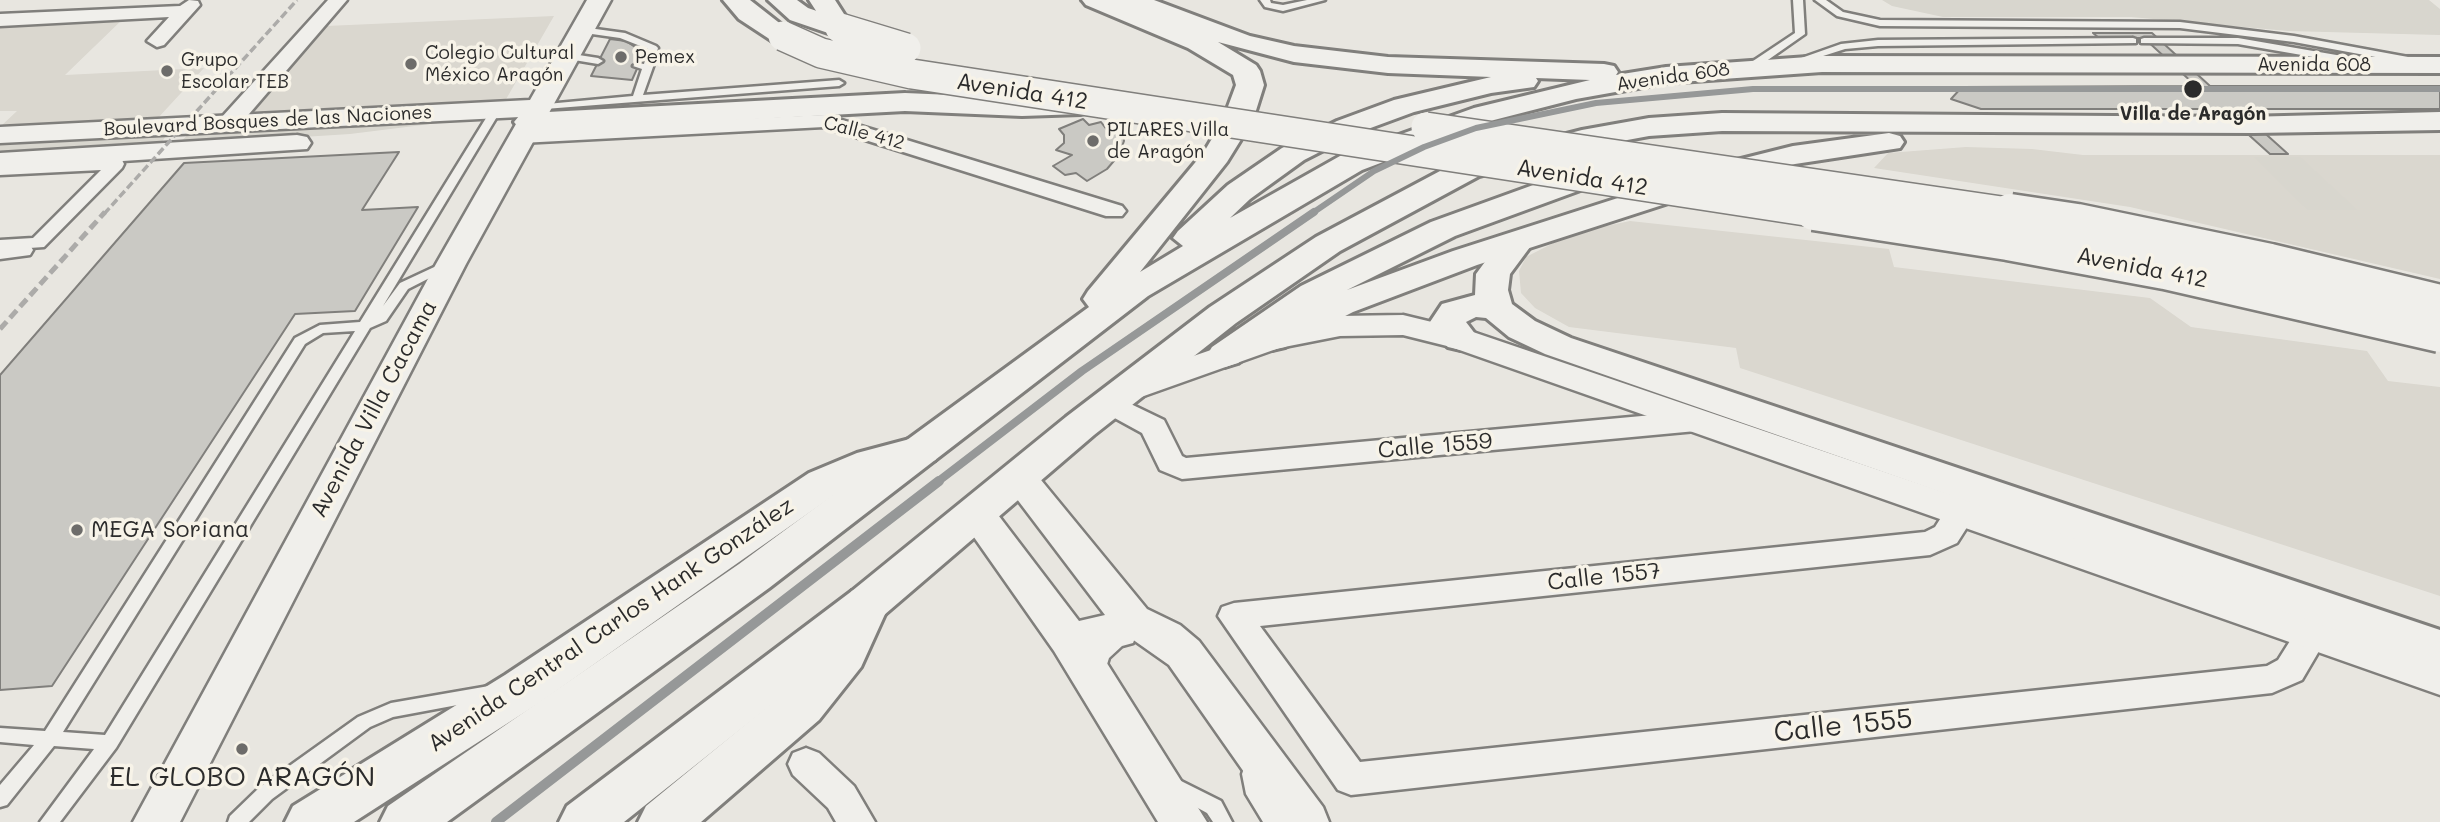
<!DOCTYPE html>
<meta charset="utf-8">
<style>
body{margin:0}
canvas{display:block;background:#e8e6e0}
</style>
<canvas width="2440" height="822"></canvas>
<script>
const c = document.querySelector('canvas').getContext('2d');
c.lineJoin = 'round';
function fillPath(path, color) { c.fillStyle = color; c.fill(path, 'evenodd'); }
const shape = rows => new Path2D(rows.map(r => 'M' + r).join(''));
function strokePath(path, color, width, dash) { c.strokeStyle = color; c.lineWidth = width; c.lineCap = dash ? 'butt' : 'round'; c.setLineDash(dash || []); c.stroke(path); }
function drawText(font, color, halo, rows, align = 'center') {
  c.font = font + ' Mali,sans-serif'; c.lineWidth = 7; c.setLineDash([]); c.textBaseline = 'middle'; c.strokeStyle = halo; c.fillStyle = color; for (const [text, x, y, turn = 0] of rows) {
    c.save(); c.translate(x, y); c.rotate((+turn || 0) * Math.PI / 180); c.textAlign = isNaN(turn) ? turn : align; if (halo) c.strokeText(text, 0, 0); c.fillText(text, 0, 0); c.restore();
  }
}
const built = shape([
 [554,16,505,101,253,113,326,26],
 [125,17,65,75,204,68,158,118,1,126,17,111,0,111,0,26,5,23],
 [1966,147,2032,149,2083,155,2440,155,2440,279,2130,207,1874,168,1888,153],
 [1630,221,1889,249,1894,267,2150,298,2191,327,2367,351,2388,381,2440,387,2440,596,1740,368,1736,348,1569,327,1535,308,1521,293,1519,271,1526,257,1573,233]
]);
const green = shape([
 [1882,0,2429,0,2440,9,2440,35,2288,31,2131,17,1943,17,1892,6],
 [479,118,350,134,177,145,192,131],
 [170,131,157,148,0,156,0,140],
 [2254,157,2300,157,2357,210,2308,210]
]);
const building = shape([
 [2093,33,2152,33,2210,86,2440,86,2440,109,2238,109,2288,154,2270,154,2220,109,1981,109,1951,99,1962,87,2196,86,2144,38,2099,38,2093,33],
 [610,39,626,41,644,53,632,80,591,76,610,39],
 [1083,119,1089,125,1101,122,1107,130,1122,129,1124,141,1119,155,1107,169,1087,181,1076,173,1065,175,1053,166,1072,155,1056,150,1064,143,1064,135,1059,129,1083,119],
 [399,152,362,210,418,207,355,311,295,314,52,686,0,690,0,375,184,163,399,152]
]);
const service = shape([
 [1260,0,1270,0,1271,3,1283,5,1307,0,1325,0,1283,11,1265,7,1260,0],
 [1793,0,1803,0,1805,34,1755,69,1747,69,1747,65,1795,33,1793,0],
 [1815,0,1826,0,1843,12,1880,20,2180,22,2294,36,2408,57,2413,60,2408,63,2294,42,2180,28,1880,26,1837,16,1815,0],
 [581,27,625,33,656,46,658,48,653,67,643,95,839,80,844,83,839,86,532,110,532,106,536,105,633,96,642,69,633,66,638,63,644,64,648,49,620,38,578,32,578,28,581,27],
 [2133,38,2136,39,2136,43,1878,46,1845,49,1795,65,1790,62,1841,44,1878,40,2133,38],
 [2144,38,2238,38,2348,57,2353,60,2348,63,2238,44,2141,43,2141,39,2144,38],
 [566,53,598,58,603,61,598,64,562,58,561,56,566,53],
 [496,107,501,110,383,306,400,283,445,262,449,261,455,265,408,289,386,321,370,328,116,748,60,822,40,822,94,749,54,746,7,805,0,807,0,785,34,745,0,742,0,728,45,731,295,338,320,325,360,322,491,110,496,107],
 [355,331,105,735,63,732,305,344,323,333,355,331],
 [1127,631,1133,633,1135,638,1133,643,1122,646,1109,658,1103,677,1097,679,1091,677,1089,672,1096,650,1111,635,1127,631],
 [489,686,495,688,498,693,495,698,393,717,370,727,272,799,249,822,228,822,230,816,260,787,358,717,391,703,489,686],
 [1253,758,1259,760,1262,766,1260,774,1264,792,1282,822,1263,822,1246,794,1242,774,1247,760,1253,758],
 [1173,777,1221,801,1232,822,1213,822,1207,813,1167,791,1164,785,1167,779,1173,777]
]);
const pedestrian = shape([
 [116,159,122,160,124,164,122,168,44,247,0,250,0,240,33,238,101,170,0,175,0,165,116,159]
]);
const minor = shape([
 [189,0,198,1,200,5,164,45,157,47,147,41,169,17,0,26,0,14,180,6,189,0],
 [328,0,347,0,237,128,221,128,218,123,221,118,328,0],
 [825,115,1122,206,1126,211,1122,216,1106,216,824,127,521,143,510,136,521,129,825,115],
 [21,243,30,245,33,250,30,255,0,259,0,245,21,243],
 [1110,394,1164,420,1182,456,1186,458,1696,411,1706,414,1710,421,1706,428,1696,431,1182,479,1160,470,1142,433,1100,410,1096,403,1100,396,1110,394],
 [1960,502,1971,505,1975,513,1971,521,1957,543,1930,555,1260,626,1360,762,2267,666,2278,660,2300,625,2312,621,2324,625,2329,634,2302,680,2272,693,1351,795,1338,790,1218,616,1222,607,1234,603,1925,532,1935,527,1949,505,1960,502],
 [806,748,819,753,854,786,875,822,836,822,828,808,793,775,788,764,793,753,806,748]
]);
const tertiary = shape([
 [587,0,611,0,466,264,180,822,133,822,436,264,520,117,0,143,0,127,530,100,587,0],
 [297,135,307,137,311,143,307,149,0,169,0,153,297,135],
 [1403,315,1473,332,2440,661,2440,695,1451,347,1403,335,1340,336,1279,348,1127,402,1115,399,1110,391,1115,383,1272,329,1340,316,1403,315],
 [1019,465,1032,469,1147,609,1180,625,1199,641,1323,807,1329,822,1279,822,1169,665,1132,639,1098,649,1207,822,1158,822,1054,651,957,513,963,503,976,499,989,503,1079,621,1105,615,1001,478,1006,469,1019,465]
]);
const secondary = shape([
 [921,436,935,440,941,450,935,460,883,474,837,493,539,703,354,822,285,822,293,806,505,675,809,473,857,453,921,436],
 [868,586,884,591,890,603,861,667,819,720,701,822,638,822,646,806,785,692,827,643,852,591,868,586]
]);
const primary = shape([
 [723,0,750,0,796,36,792,42,783,44,774,42,739,19,723,0],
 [768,0,797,0,808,8,849,22,853,28,849,34,831,34,790,20,768,0],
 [905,93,1022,98,1081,96,1091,99,1095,105,1091,111,1081,114,1022,116,905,111,529,131,519,128,514,122,519,116,529,113,905,93],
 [1516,233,1528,236,1533,243,1510,274,1508,290,1512,304,1535,321,1571,338,2440,630,2440,666,1545,354,1509,337,1486,318,1476,317,1466,322,1479,339,1474,347,1461,350,1448,347,1436,336,1430,322,1442,304,1475,295,1476,274,1504,236,1516,233]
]);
const trunk = shape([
 [809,0,835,0,853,28,849,34,831,34,809,0],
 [1082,0,1154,0,1250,36,1294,46,1388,57,1604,64,1614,66,1618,72,1616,75,1666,67,1822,56,2440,57,2440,73,1822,72,1666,83,1576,99,1494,120,1362,170,1148,296,935,460,921,464,907,460,901,450,907,440,1089,307,1083,299,1088,291,1204,152,1223,120,1236,85,1233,75,1188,48,1086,5,1082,0],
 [1218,42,1294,62,1388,73,1491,77,1394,100,1337,121,1282,148,1228,185,1178,231,1173,238,1183,246,1140,272,1227,162,1253,120,1264,85,1260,71,1256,65,1218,42],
 [1536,78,1590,80,1474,108,1340,156,1230,218,1250,199,1304,160,1357,133,1414,112,1491,93,1534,87,1538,81,1536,78],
 [2440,112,2440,130,2254,133,1722,131,1649,136,1584,148,1479,176,1340,251,1236,323,1094,435,884,615,868,620,852,615,846,603,852,591,1066,417,1210,307,1316,237,1457,162,1582,130,1649,118,1722,113,2245,117,2440,112],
 [1889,133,1900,136,1904,142,1900,148,1795,164,1755,175,1477,265,1353,312,1285,347,1272,350,1260,347,1238,363,1225,367,1212,363,1207,355,1212,347,1301,286,1431,222,1594,163,1605,161,1616,163,1620,170,1616,177,1455,236,1347,290,1453,251,1733,161,1793,146,1889,133]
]);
const motorway = shape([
 [921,436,935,440,941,450,935,460,769,588,447,822,380,822,388,806,739,564,907,440,921,436],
 [868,586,884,591,890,603,884,615,624,822,559,822,567,806,852,591,868,586]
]);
const railFar1 = shape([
 [104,214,297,0]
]);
const rail = shape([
 [0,329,105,212]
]);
const primaryBridgeFar1 = shape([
 [840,28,906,48],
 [783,36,821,53,912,74,1825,214],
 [1426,127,2022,214]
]);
const primaryBridge = shape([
 [1814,212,2008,242,2165,271,2440,334],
 [2010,212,2077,222,2270,262,2440,303]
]);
const metro1Far2 = shape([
 [1311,214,1374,171,1424,147,1476,128,1596,103,1753,89,2440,89]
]);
const metro1Far1 = shape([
 [936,483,1082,371,1314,212]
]);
const metro1 = shape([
 [496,822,939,481]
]);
const markers = [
 [621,57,7,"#6d6c6a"],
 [411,64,7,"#6d6c6a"],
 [167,71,7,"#6d6c6a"],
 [2193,89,10,"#2b2b2b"],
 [1093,141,7,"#6d6c6a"],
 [77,530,7,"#6d6c6a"],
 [242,749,7,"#6d6c6a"]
];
const farPoinames = [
 ["Colegio Cultural",425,53],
 ["México Aragón",425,75],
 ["Pemex",635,57],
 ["Grupo",181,60],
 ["Escolar TEB",181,82],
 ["PILARES Villa",1107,130],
 ["de Aragón",1107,152]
];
const farStreetnames = [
 ["Avenida 608",2314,65],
 ["Avenida 608",1673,77,-8],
 ["Boulevard Bosques de las Naciones",268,121,-3],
 ["Calle 412",864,133,15]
];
const farStopnames = [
 ["Villa de Aragón",2193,114]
];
const streetNames = [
 ["Avenida 412",1022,92,9],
 ["Avenida 412",1582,178,9],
 ["Avenida 412",2142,268,11],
 ["Avenida Villa Cacama",374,409,-62],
 ["Calle 1559",1435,446,-5],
 ["Calle 1557",1604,577,-6],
 ["Avenida Central Carlos Hank González",611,625,-34]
];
const poiNames = [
 ["MEGA Soriana",91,530]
];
const nearStreetnames = [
 ["Calle 1555",1843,726,-6]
];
const nearPoinames = [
 ["EL GLOBO ARAGÓN",242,777]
];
fillPath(built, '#dad7cf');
fillPath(green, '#d8d6ce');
fillPath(building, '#cac9c4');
strokePath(building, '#807f7c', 2);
strokePath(service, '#807f7c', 5);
strokePath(pedestrian, '#807f7c', 5);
strokePath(minor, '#807f7c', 5);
strokePath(tertiary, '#807f7c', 5);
strokePath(secondary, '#807f7c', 6);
strokePath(primary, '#807f7c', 6);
strokePath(trunk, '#807f7c', 6);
strokePath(motorway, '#807f7c', 6);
fillPath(service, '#f0efeb');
fillPath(pedestrian, '#f0efeb');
fillPath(minor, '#f0efeb');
fillPath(tertiary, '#f0efeb');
fillPath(secondary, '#f0efeb');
fillPath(primary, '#f0efeb');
fillPath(trunk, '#f0efeb');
fillPath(motorway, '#f0efeb');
strokePath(railFar1, '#acaba9', 3.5, [8, 3.5]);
strokePath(rail, '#acaba9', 5, [10, 5]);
strokePath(primaryBridgeFar1, '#807f7c', 32, []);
strokePath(primaryBridge, '#807f7c', 41, []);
strokePath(primaryBridgeFar1, '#f0efeb', 29);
strokePath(primaryBridge, '#f0efeb', 36);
strokePath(metro1Far2, '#969898', 6);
strokePath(metro1Far1, '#969898', 8);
strokePath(metro1, '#969898', 10);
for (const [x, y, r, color] of markers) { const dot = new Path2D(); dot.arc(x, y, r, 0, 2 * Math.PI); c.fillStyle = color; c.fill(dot); strokePath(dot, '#f7f3e8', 2.5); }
drawText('19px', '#2b2b2b', '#f7f3e8', farPoinames, 'left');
drawText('19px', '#2b2b2b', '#f7f3e8', farStreetnames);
drawText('bold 19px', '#2b2b2b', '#f7f3e8', farStopnames);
drawText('23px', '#2b2b2b', '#f7f3e8', streetNames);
drawText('23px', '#2b2b2b', '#f7f3e8', poiNames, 'left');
drawText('28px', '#2b2b2b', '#f7f3e8', nearStreetnames);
drawText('28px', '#2b2b2b', '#f7f3e8', nearPoinames);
</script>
